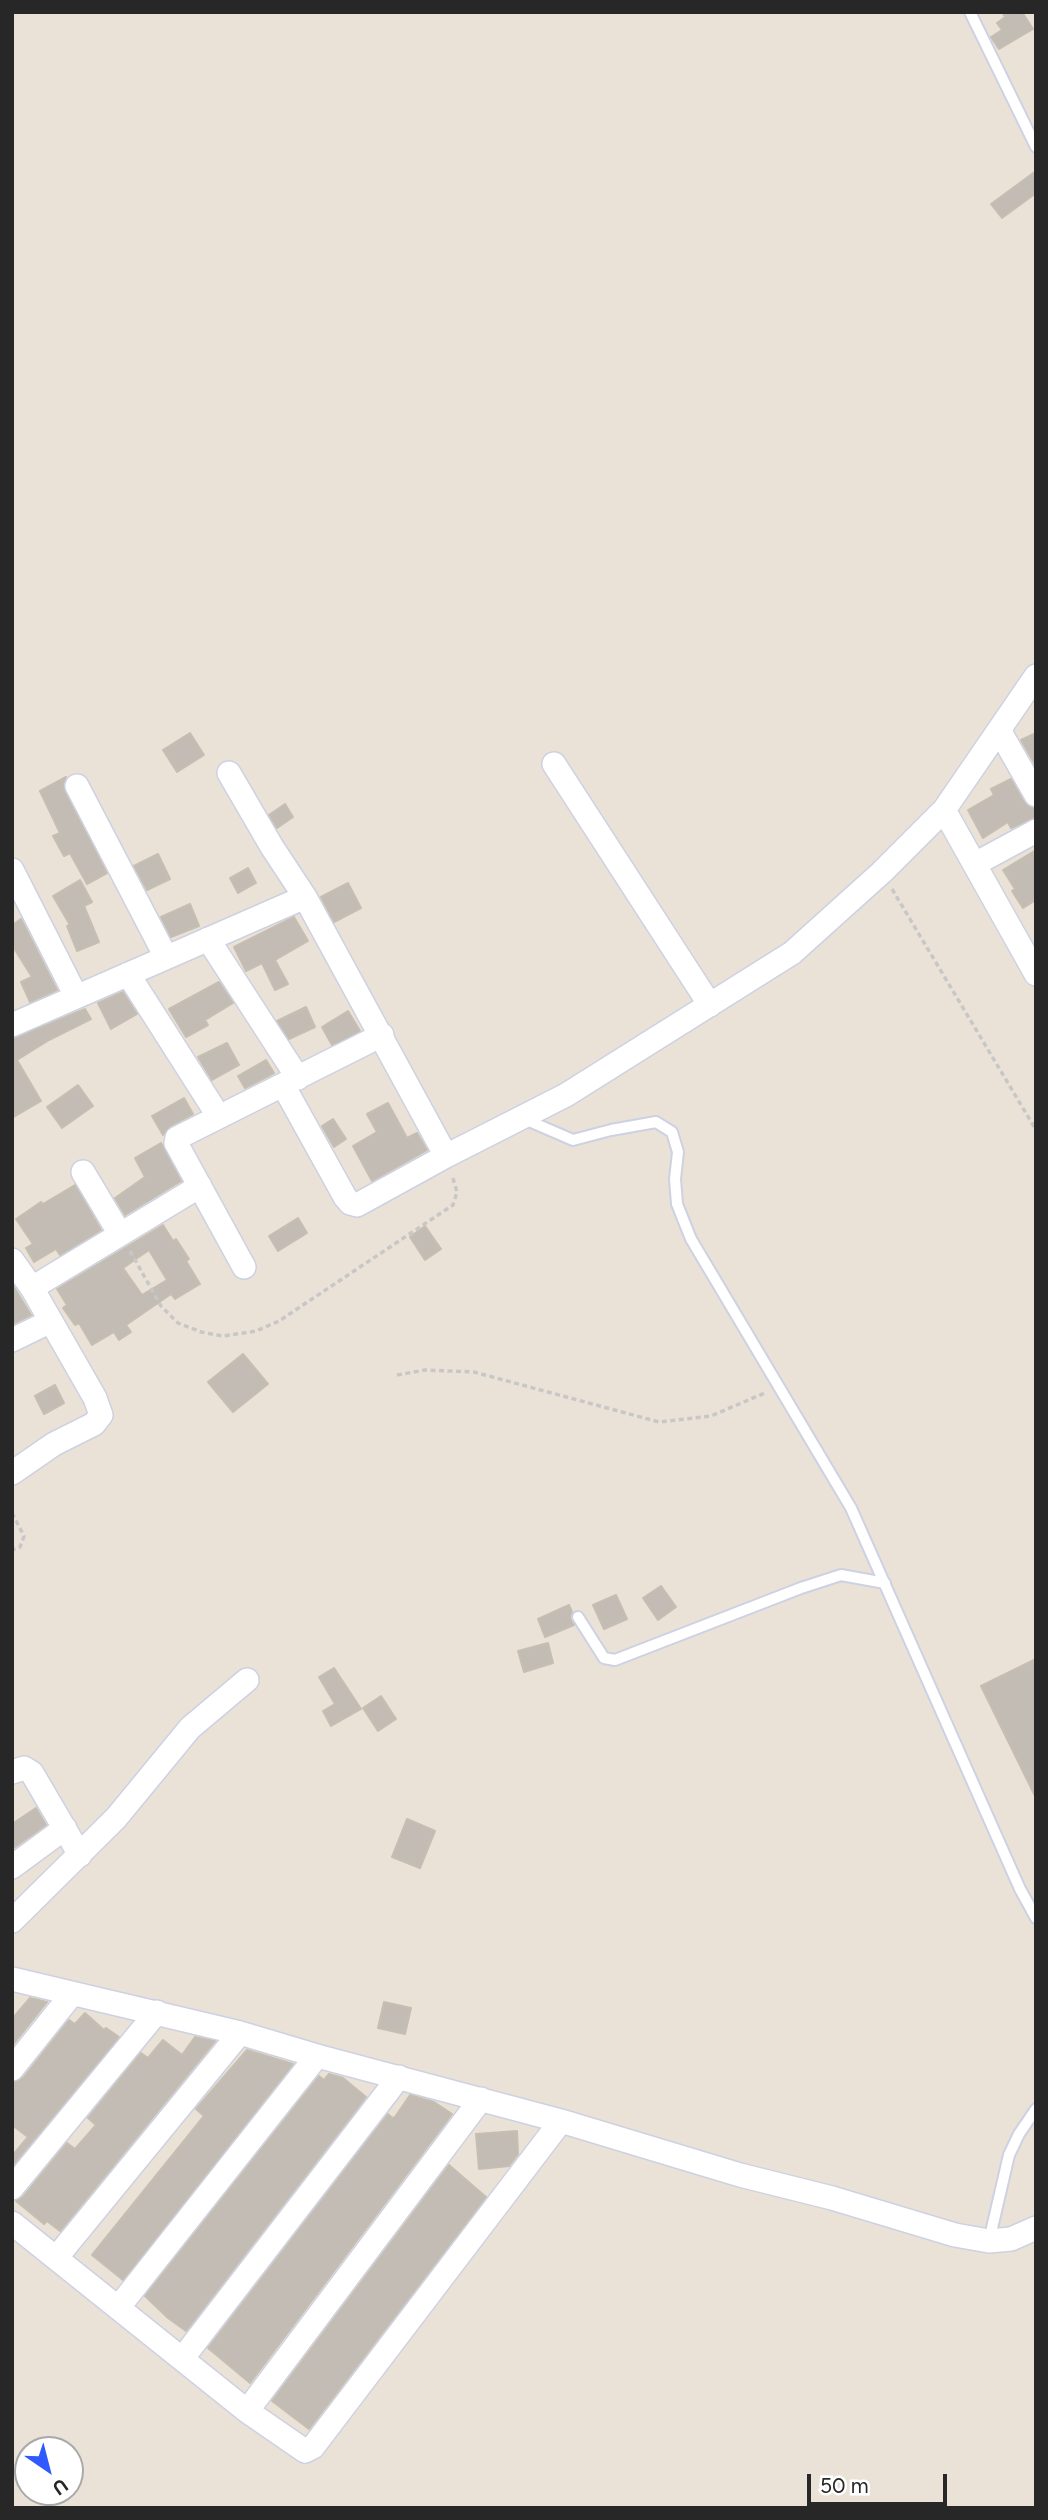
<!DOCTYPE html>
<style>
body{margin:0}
#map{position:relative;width:1048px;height:2520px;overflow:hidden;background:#ebe2d7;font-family:Figtree,sans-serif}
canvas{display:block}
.frame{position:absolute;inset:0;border:14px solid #272727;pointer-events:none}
.north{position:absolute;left:14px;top:2436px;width:70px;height:70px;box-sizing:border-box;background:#fff;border:2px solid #a9a9a9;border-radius:50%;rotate:145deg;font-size:19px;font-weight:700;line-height:28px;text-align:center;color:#272727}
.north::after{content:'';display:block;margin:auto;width:24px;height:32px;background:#305aff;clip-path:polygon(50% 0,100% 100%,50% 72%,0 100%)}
.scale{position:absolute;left:807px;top:2474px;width:140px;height:32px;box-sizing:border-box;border:4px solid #272727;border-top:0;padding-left:9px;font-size:21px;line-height:24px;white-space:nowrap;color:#272727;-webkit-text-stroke:5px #fff;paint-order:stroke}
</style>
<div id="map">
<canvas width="1048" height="2520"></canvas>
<div class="frame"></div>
<div class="north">U</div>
<div class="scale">50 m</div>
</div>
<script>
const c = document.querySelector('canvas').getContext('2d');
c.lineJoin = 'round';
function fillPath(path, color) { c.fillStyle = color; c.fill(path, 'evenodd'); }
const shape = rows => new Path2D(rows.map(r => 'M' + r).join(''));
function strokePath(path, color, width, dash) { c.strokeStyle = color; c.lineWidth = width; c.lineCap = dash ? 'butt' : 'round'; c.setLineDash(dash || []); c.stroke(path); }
const building = shape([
 [1002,12,1022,12,1033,29,999,49,991,37,1002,30,997,23,1005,17,1002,12],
 [1036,171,1036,193,1002,218,991,204,1036,171],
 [190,733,204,755,177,772,163,750,190,733],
 [1036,733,1036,766,1021,740,1036,733],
 [66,777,63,785,65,792,107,873,87,884,70,853,64,856,53,836,60,833,40,791,66,777],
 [1011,779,1024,802,1036,809,1036,817,1011,828,1008,822,983,838,968,810,994,795,991,789,1011,779],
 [285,804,293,817,277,828,269,815,285,804],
 [1036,850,1036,900,1023,908,1012,891,1015,889,1003,870,1036,850],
 [158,854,170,879,147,890,134,866,158,854],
 [248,868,256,883,238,893,230,878,248,868],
 [80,880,92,902,84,906,99,942,77,951,67,926,70,925,53,896,80,880],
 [348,883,361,908,334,922,321,897,348,883],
 [190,904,199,926,171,937,161,917,190,904],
 [294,917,308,941,275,960,288,984,275,990,262,963,246,971,234,947,294,917],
 [21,919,57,990,30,1002,21,982,32,977,12,945,12,925,21,919],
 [219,982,233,1003,205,1020,208,1025,186,1037,169,1009,219,982],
 [123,992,137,1014,111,1029,98,1003,123,992],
 [306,1007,315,1027,289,1039,277,1021,306,1007],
 [85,1009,91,1019,49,1040,17,1060,41,1101,12,1118,12,1039,85,1009],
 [348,1011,360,1031,332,1045,322,1027,348,1011],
 [227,1043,239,1065,212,1080,198,1057,227,1043],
 [266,1060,274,1073,245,1088,238,1076,266,1060],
 [78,1085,93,1106,62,1128,47,1107,78,1085],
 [184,1098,193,1114,170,1126,163,1135,152,1116,184,1098],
 [388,1103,407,1138,417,1133,427,1150,372,1181,353,1146,377,1132,367,1114,388,1103],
 [333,1119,346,1139,334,1147,322,1126,333,1119],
 [161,1143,181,1181,125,1215,115,1198,145,1177,135,1158,161,1143],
 [75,1185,101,1230,60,1255,56,1249,34,1262,26,1248,33,1244,16,1219,41,1202,43,1204,75,1185],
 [298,1218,307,1233,278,1251,269,1236,298,1218],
 [163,1225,173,1241,176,1239,189,1259,186,1261,200,1284,175,1299,171,1294,126,1325,131,1332,119,1340,114,1332,92,1345,79,1323,75,1325,63,1308,67,1305,57,1289,163,1225],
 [149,1250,167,1280,142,1295,123,1268,149,1250],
 [425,1226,441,1249,425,1260,410,1237,425,1226],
 [12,1284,31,1315,12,1324,12,1284],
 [243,1354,268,1384,233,1412,208,1382,243,1354],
 [55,1385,64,1403,44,1414,35,1396,55,1385],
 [661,1586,676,1607,658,1620,643,1598,661,1586],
 [616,1595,627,1619,604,1629,593,1605,616,1595],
 [569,1605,572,1612,570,1618,574,1625,545,1637,538,1619,569,1605],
 [548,1643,553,1663,524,1672,518,1651,548,1643],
 [1036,1659,1036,1798,981,1686,1036,1659],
 [334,1668,361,1709,331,1726,323,1711,335,1704,319,1677,334,1668],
 [381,1696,396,1719,378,1731,363,1708,381,1696],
 [36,1808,46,1825,12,1849,12,1824,36,1808],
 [407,1819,435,1831,420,1868,392,1857,407,1819],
 [30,1998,47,2002,12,2046,12,2019,30,1998],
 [384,2002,411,2008,405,2034,378,2028,384,2002],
 [85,2013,104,2030,106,2028,119,2037,12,2166,12,2156,28,2137,12,2125,12,2083,23,2078,69,2020,75,2024,85,2013],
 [195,2037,215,2041,60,2231,47,2221,44,2224,16,2201,23,2197,67,2143,75,2149,96,2125,88,2118,141,2053,148,2058,163,2040,182,2055,195,2037],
 [247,2050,293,2064,123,2280,92,2255,204,2116,196,2109,247,2050],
 [329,2074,343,2078,366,2097,186,2331,168,2318,145,2296,319,2076,324,2080,329,2074],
 [410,2095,434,2102,452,2114,250,2383,208,2348,388,2114,392,2118,395,2117,410,2095],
 [517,2131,518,2154,509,2166,479,2169,476,2134,517,2131],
 [449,2165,486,2197,309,2429,272,2401,449,2165]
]);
const path = shape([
 [892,889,1036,1130],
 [130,1251,161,1306,178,1323,201,1332,223,1336,256,1331,279,1321,453,1205,457,1192,452,1175],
 [397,1375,425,1370,474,1372,659,1422,711,1416,767,1392],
 [12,1513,24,1536,20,1547,12,1550]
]);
const service = shape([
 [970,12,1036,147],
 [522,1118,573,1140,611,1130,656,1122,672,1132,678,1152,675,1179,677,1204,691,1239,851,1508,1020,1889,1036,1918],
 [578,1617,604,1658,615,1660,801,1588,841,1575,885,1583],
 [989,2241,1009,2155,1019,2134,1036,2109]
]);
const minor = shape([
 [999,730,1036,795],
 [554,764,710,1005],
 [229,773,272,847,305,897],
 [77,786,166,957],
 [944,810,1036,974],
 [975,864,1036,831],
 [12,870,76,996],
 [208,939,298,1078],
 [128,974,219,1117],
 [12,1025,305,897,446,1156],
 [283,1085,345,1197,350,1203,357,1205,446,1156,566,1095,792,953,882,872,944,810,1036,676],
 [83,1172,120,1234],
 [12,1260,32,1288,95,1398,101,1415,94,1424,54,1444,12,1473],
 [244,1267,176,1143,177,1138,382,1035],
 [32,1288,200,1186],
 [12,1340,51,1321],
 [12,1772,24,1768,32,1773,80,1855],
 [12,1867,65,1828],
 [12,1921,116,1818,190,1728,247,1680],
 [12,1979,240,2033,317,2056,561,2121,740,2175,832,2198,955,2235,989,2241,1011,2239,1036,2228],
 [12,2069,72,1994],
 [12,2188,157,2012],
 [12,2223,247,2411,305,2451,313,2447,561,2121],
 [56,2258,240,2033],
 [118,2308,317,2056],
 [182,2359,399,2077],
 [247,2411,481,2099]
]);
fillPath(building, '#c2bcb4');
strokePath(building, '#c6beb1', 2);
strokePath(service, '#cdd1e2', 14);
strokePath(minor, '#cdd1e2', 26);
strokePath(path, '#c7c7c7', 3.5, [5, 3.5]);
strokePath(service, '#fff', 10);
strokePath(minor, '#fff', 23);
</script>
